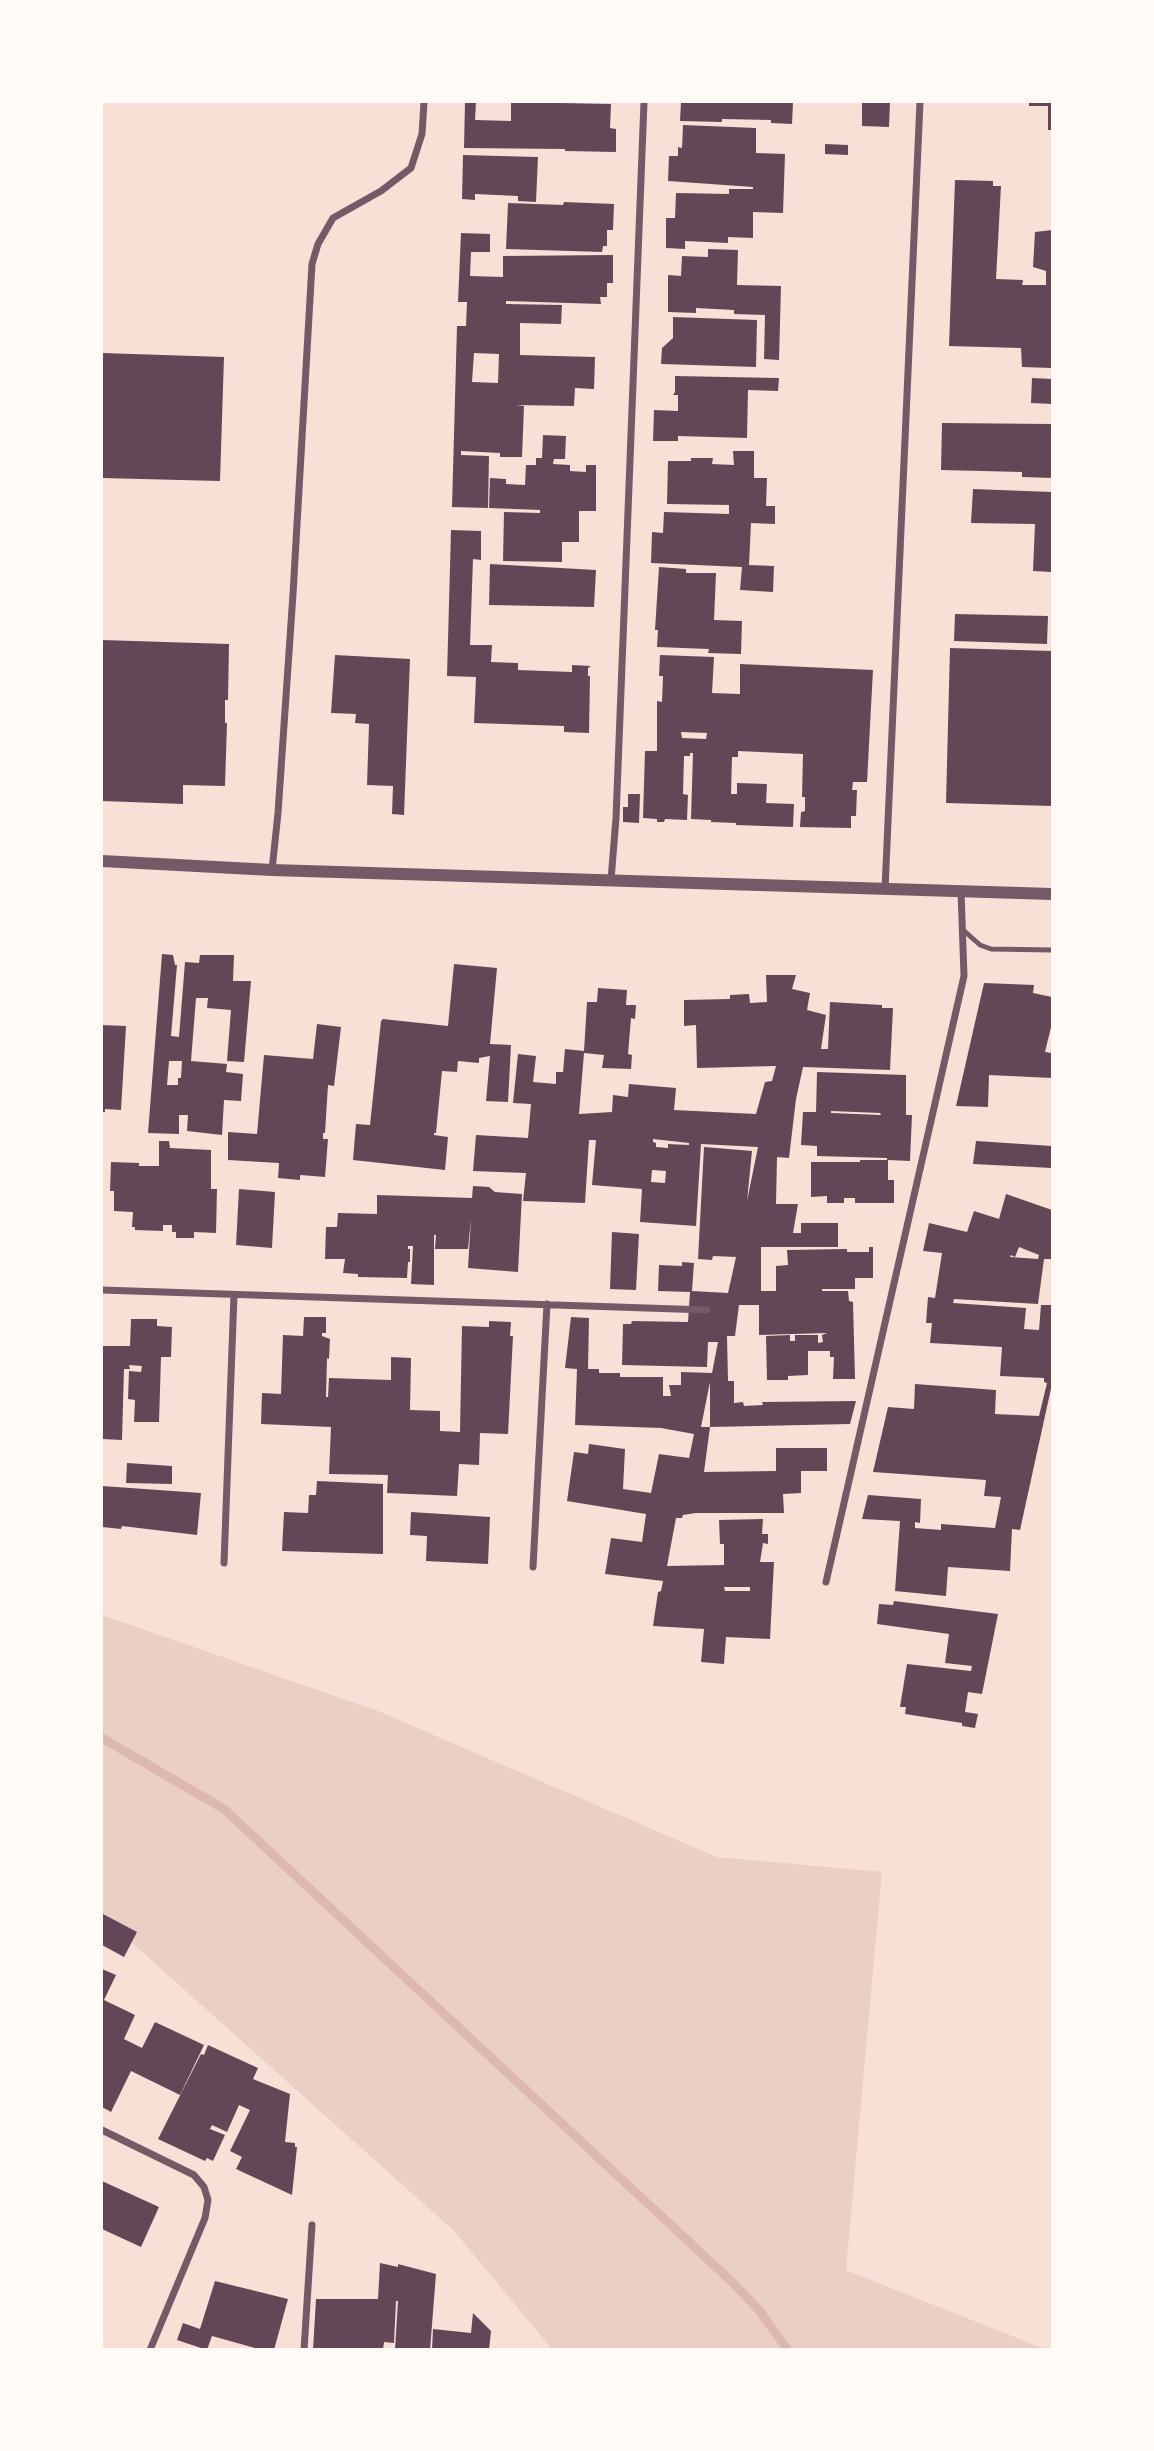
<!DOCTYPE html>
<style>
body{margin:0}
#map{position:relative;width:1154px;height:2451px;overflow:hidden;background:#f7e1d7;font-family:Poppins,sans-serif}
canvas{display:block}
.frame{position:absolute;inset:0;border:103px solid #fffaf5;pointer-events:none}
</style>
<div id="map">
<canvas width="1154" height="2451"></canvas>
<div class="frame"></div>
</div>
<script>
const c = document.querySelector('canvas').getContext('2d');
c.lineJoin = 'round';
function fillPath(path, color) { c.fillStyle = color; c.fill(path, 'evenodd'); }
const shape = rows => new Path2D(rows.map(r => 'M' + r).join(''));
function strokePath(path, color, width, dash) { c.strokeStyle = color; c.lineWidth = width; c.lineCap = dash ? 'butt' : 'round'; c.setLineDash(dash || []); c.stroke(path); }
const green = shape([
 [102,1615,378,1711,717,1857,882,1872,846,2270,1045,2349,552,2349,454,2231,102,1916]
]);
const stream = shape([
 [102,1738,224,1809,731,2281,758,2309,788,2350]
]);
const building = shape([
 [465,102,476,102,475,120,511,121,511,102,611,104,610,128,616,129,616,152,565,151,565,149,464,148],
 [681,102,793,102,792,124,771,123,771,120,722,119,722,122,680,121],
 [862,102,890,102,889,127,862,126],
 [1029,102,1052,102,1052,130,1048,130,1048,106,1029,106],
 [683,125,756,128,756,153,785,154,783,213,753,212,753,238,728,237,728,243,685,241,685,249,666,248,666,218,675,218,676,193,729,194,729,189,753,189,753,187,668,181,669,156,678,156,678,147,682,148],
 [825,144,848,145,848,155,825,154],
 [463,155,538,157,536,202,518,201,518,196,475,194,475,200,462,199],
 [955,180,993,181,993,186,1001,186,996,279,1023,280,1022,285,1046,285,1046,271,1033,267,1035,232,1052,230,1052,368,1022,367,1021,348,949,346],
 [564,202,614,204,613,230,607,230,607,246,603,246,602,252,506,249,508,203,563,205],
 [461,233,490,234,490,252,471,252,470,276,503,277,503,256,613,255,613,283,607,283,607,297,600,297,601,304,506,301,506,304,562,305,561,324,520,323,520,355,595,357,594,389,575,388,574,406,516,405,524,406,522,457,500,457,500,453,461,451,461,455,489,456,488,508,452,507,457,326,466,326,467,302,458,302],
 [474,353,499,354,498,383,472,382],
 [708,249,738,250,737,285,781,286,779,360,764,359,765,315,734,314,734,310,696,308,696,313,668,312,668,275,681,276,682,256,708,257],
 [673,317,757,320,756,367,661,364,662,348,673,338],
 [102,353,224,357,220,481,102,478],
 [675,376,779,378,778,391,748,390,747,438,678,436,678,441,653,441,654,410,678,411,678,395,673,395,675,392],
 [1032,378,1052,379,1052,404,1031,403],
 [942,423,1052,424,1052,478,1022,477,1022,472,941,470],
 [543,435,566,436,565,459,554,459,553,464,570,465,570,471,586,472,586,465,596,465,596,511,579,511,579,542,562,542,562,562,503,561,504,512,540,513,540,510,489,508,490,478,506,479,506,484,525,485,526,465,536,465,536,458,542,458],
 [733,451,754,451,754,478,767,478,766,506,775,506,775,524,751,523,749,565,774,566,773,592,740,590,742,567,651,563,652,532,663,533,664,512,729,514,729,505,667,504,668,461,691,461,691,458,713,458,712,464,734,465],
 [973,489,1052,492,1052,572,1033,571,1035,524,971,523],
 [451,530,481,531,481,560,473,559,470,645,492,645,491,662,518,663,518,670,572,672,572,665,591,666,588,668,588,676,590,676,589,733,564,732,564,726,474,723,476,677,447,676],
 [490,564,596,570,594,607,489,605],
 [659,567,686,569,686,573,716,573,714,620,742,621,741,654,708,653,709,649,657,647,658,630,655,630],
 [955,614,1048,616,1047,644,954,641],
 [102,640,229,644,228,700,225,700,225,723,227,723,225,786,183,785,183,804,102,801],
 [950,648,1052,651,1052,806,946,803],
 [335,655,410,659,404,815,392,814,393,786,367,785,369,724,355,723,356,714,331,713],
 [660,655,714,657,712,693,740,694,740,664,873,670,867,782,853,782,852,790,857,790,856,816,851,816,851,828,800,827,801,812,805,811,805,797,802,797,803,754,738,751,738,757,732,757,731,794,737,794,737,783,767,784,766,803,794,804,793,827,736,825,736,823,711,822,711,820,691,819,693,753,690,753,690,756,684,756,683,794,688,795,687,820,665,819,664,822,657,822,657,819,643,818,645,751,657,751,657,701,662,702,663,676,659,676],
 [681,732,707,733,706,739,682,738],
 [628,794,640,794,639,823,623,822,623,807,628,807],
 [162,954,173,955,175,965,177,965,171,1036,179,1037,185,962,199,963,200,955,234,955,233,981,251,981,244,1062,227,1061,231,1010,207,1008,208,998,196,998,191,1061,227,1064,226,1072,243,1074,241,1101,224,1100,222,1135,187,1131,188,1115,179,1115,179,1134,148,1133],
 [169,1061,182,1061,181,1078,178,1078,178,1085,167,1085],
 [454,964,497,968,490,1044,511,1045,508,1102,486,1101,490,1056,479,1058,479,1063,458,1061,457,1072,442,1071,436,1133,434,1133,434,1135,448,1137,445,1170,353,1160,356,1124,370,1125,381,1021,383,1019,448,1026],
 [766,975,796,975,792,989,810,993,807,1010,826,1015,821,1049,828,1049,830,1002,882,1005,882,1008,893,1008,890,1070,803,1067,796,1099,789,1158,777,1157,776,1204,798,1204,793,1233,801,1233,801,1223,838,1223,838,1247,761,1247,761,1291,776,1291,776,1266,788,1265,787,1250,847,1249,847,1252,869,1252,869,1247,873,1247,873,1278,855,1278,855,1289,822,1289,822,1291,848,1291,849,1301,853,1302,855,1379,833,1379,834,1357,830,1357,830,1351,808,1351,808,1375,788,1376,788,1380,767,1380,766,1336,790,1335,790,1341,795,1341,795,1335,818,1335,818,1343,823,1342,822,1335,827,1333,759,1335,759,1305,739,1305,735,1336,727,1336,728,1381,734,1381,734,1403,743,1402,744,1406,763,1405,762,1402,856,1401,850,1424,710,1427,710,1382,701,1427,710,1427,704,1472,776,1471,776,1448,827,1448,827,1471,801,1471,801,1493,783,1494,784,1513,696,1513,683,1515,682,1518,676,1518,667,1566,724,1565,724,1544,720,1544,719,1520,763,1519,762,1534,768,1534,768,1544,763,1543,760,1562,774,1562,770,1639,726,1637,724,1664,701,1662,704,1629,653,1626,658,1592,661,1591,663,1581,605,1574,611,1538,642,1542,646,1514,567,1501,574,1452,588,1454,589,1444,625,1449,623,1489,651,1493,659,1454,689,1458,694,1434,661,1428,575,1425,577,1369,565,1368,571,1317,589,1318,588,1369,599,1369,599,1373,620,1373,620,1377,663,1377,663,1396,671,1396,669,1385,681,1385,681,1372,712,1373,718,1342,708,1342,707,1367,622,1365,623,1324,631,1324,632,1321,688,1322,690,1292,658,1291,659,1265,682,1266,682,1262,694,1263,692,1291,728,1293,736,1257,713,1256,712,1260,698,1259,704,1147,752,1151,747,1201,758,1147,701,1144,696,1226,640,1222,642,1189,592,1185,596,1140,589,1140,585,1203,523,1201,526,1173,473,1171,476,1135,528,1138,531,1104,513,1103,518,1054,536,1056,533,1082,556,1084,556,1072,563,1072,565,1049,584,1051,587,1002,597,1002,598,988,627,990,626,1005,636,1005,635,1019,631,1018,628,1054,632,1055,631,1069,602,1068,604,1055,584,1053,579,1114,612,1112,613,1095,628,1097,629,1084,676,1088,674,1110,756,1114,765,1082,772,1081,776,1066,697,1068,696,1025,684,1026,684,1000,730,999,730,995,749,994,750,1003,767,1002],
 [653,1139,689,1143,689,1145,668,1144,668,1148,656,1147,656,1143,653,1142],
 [652,1170,666,1171,665,1183,651,1182],
 [724,1587,750,1587,750,1591,725,1591],
 [984,983,1034,985,1033,993,1052,997,1052,1023,1045,1052,1052,1053,1052,1078,989,1075,988,1107,956,1106],
 [317,1024,341,1027,334,1086,328,1085,325,1133,323,1133,323,1139,328,1139,325,1177,300,1175,300,1180,278,1178,279,1163,228,1160,228,1132,257,1134,264,1055,313,1059],
 [102,1025,126,1026,121,1110,105,1109,105,1112,102,1112],
 [817,1072,906,1075,906,1115,912,1115,910,1161,888,1160,888,1180,894,1180,894,1203,855,1203,855,1198,844,1198,844,1203,827,1203,827,1196,811,1197,811,1162,860,1162,860,1160,887,1160,887,1158,817,1156,817,1146,801,1145,803,1112,816,1112],
 [831,1111,880,1113,881,1115,831,1113],
 [159,1141,169,1141,170,1148,211,1150,211,1189,217,1189,216,1233,194,1232,194,1238,176,1238,176,1232,172,1232,172,1225,163,1225,163,1231,135,1230,135,1227,132,1227,133,1212,114,1211,114,1191,110,1191,111,1162,139,1163,139,1166,159,1166],
 [976,1141,1052,1146,1052,1168,973,1164],
 [473,1186,489,1187,495,1192,522,1194,518,1272,468,1268,471,1218,468,1249,435,1249,436,1235,434,1235,434,1285,411,1284,413,1246,408,1246,408,1249,410,1249,410,1262,408,1262,407,1278,358,1277,358,1274,343,1273,345,1259,325,1259,326,1227,337,1227,338,1213,377,1214,377,1195,472,1198],
 [239,1189,275,1192,272,1248,236,1245],
 [1006,1194,1052,1210,1052,1259,1044,1259,1038,1304,954,1299,953,1303,1026,1308,1024,1329,1039,1330,1041,1305,1052,1305,1052,1384,1020,1530,1012,1529,1010,1571,948,1567,946,1596,895,1591,900,1521,862,1519,868,1495,921,1499,920,1523,915,1522,915,1528,941,1530,941,1524,995,1528,1001,1497,984,1496,986,1480,873,1472,888,1407,914,1409,915,1384,996,1390,995,1414,1039,1416,1047,1383,1044,1382,1044,1378,1000,1376,1002,1347,930,1343,932,1323,926,1323,928,1297,935,1298,942,1253,923,1251,929,1223,967,1232,974,1211,999,1219],
 [1019,1247,1039,1255,1038,1259,1010,1257,1011,1255,1015,1257],
 [612,1232,639,1234,636,1290,610,1289],
 [304,1317,326,1317,326,1333,322,1333,322,1336,330,1339,329,1359,327,1358,326,1397,328,1397,329,1378,391,1380,391,1357,411,1358,410,1410,440,1411,440,1431,460,1432,462,1326,489,1327,489,1321,511,1322,510,1336,513,1336,508,1434,480,1433,479,1465,459,1464,457,1496,387,1493,388,1475,329,1474,331,1427,261,1424,262,1393,281,1394,283,1335,303,1336],
 [131,1319,157,1319,157,1326,172,1327,171,1357,161,1357,159,1422,134,1422,135,1400,128,1399,129,1371,141,1372,142,1366,129,1365,130,1369,124,1369,122,1440,102,1439,102,1346,130,1346],
 [127,1463,172,1466,172,1484,126,1483],
 [317,1481,383,1484,383,1554,282,1551,284,1512,308,1513,309,1495,316,1495],
 [102,1486,201,1493,197,1535,122,1526,121,1529,102,1527],
 [411,1512,490,1517,488,1564,426,1561,427,1536,410,1535],
 [894,1601,998,1614,982,1694,968,1692,965,1712,978,1714,975,1728,962,1726,962,1723,905,1714,906,1707,900,1707,907,1664,971,1671,972,1666,945,1663,949,1634,877,1624,879,1604,893,1605],
 [103,1914,137,1932,124,1957,102,1945],
 [102,1969,116,1975,104,2000,135,2015,124,2039,142,2048,155,2022,204,2045,180,2095,131,2071,111,2112,102,2107],
 [208,2045,258,2068,253,2079,290,2094,285,2142,295,2143,295,2147,297,2147,292,2195,236,2169,242,2157,230,2151,250,2110,239,2105,227,2132,212,2125,210,2129,225,2135,213,2161,207,2158,205,2161,158,2139,201,2054,204,2055],
 [102,2181,159,2207,141,2247,102,2229],
 [380,2263,398,2267,398,2264,436,2274,430,2350,395,2350,398,2301,396,2301,394,2343,384,2342,383,2350,313,2350,316,2299,378,2299],
 [215,2281,288,2299,274,2350,262,2350,212,2336,207,2350,177,2340,183,2323,200,2329],
 [473,2313,491,2331,489,2350,432,2350,433,2329,471,2333]
]);
const service = shape([
 [962,929,980,945,991,949,1052,950]
]);
const minor = shape([
 [272,870,278,813,293,594,312,264,318,244,333,218,381,191,411,168,422,134,424,102],
 [611,880,616,818,644,102],
 [885,889,920,102],
 [102,1290,707,1310],
 [224,1563,234,1295],
 [533,1567,547,1304],
 [826,1582,964,976,961,891],
 [102,2130,194,2175,204,2187,208,2200,205,2218,150,2350],
 [304,2350,312,2225]
]);
const tertiary = shape([
 [102,861,272,870,1052,894]
]);
fillPath(green, '#ebcfc5');
strokePath(stream, '#dcb8b0', 9);
fillPath(building, '#644757');
strokePath(service, '#755966', 5);
strokePath(minor, '#755966', 7);
strokePath(tertiary, '#755966', 12);
</script>
